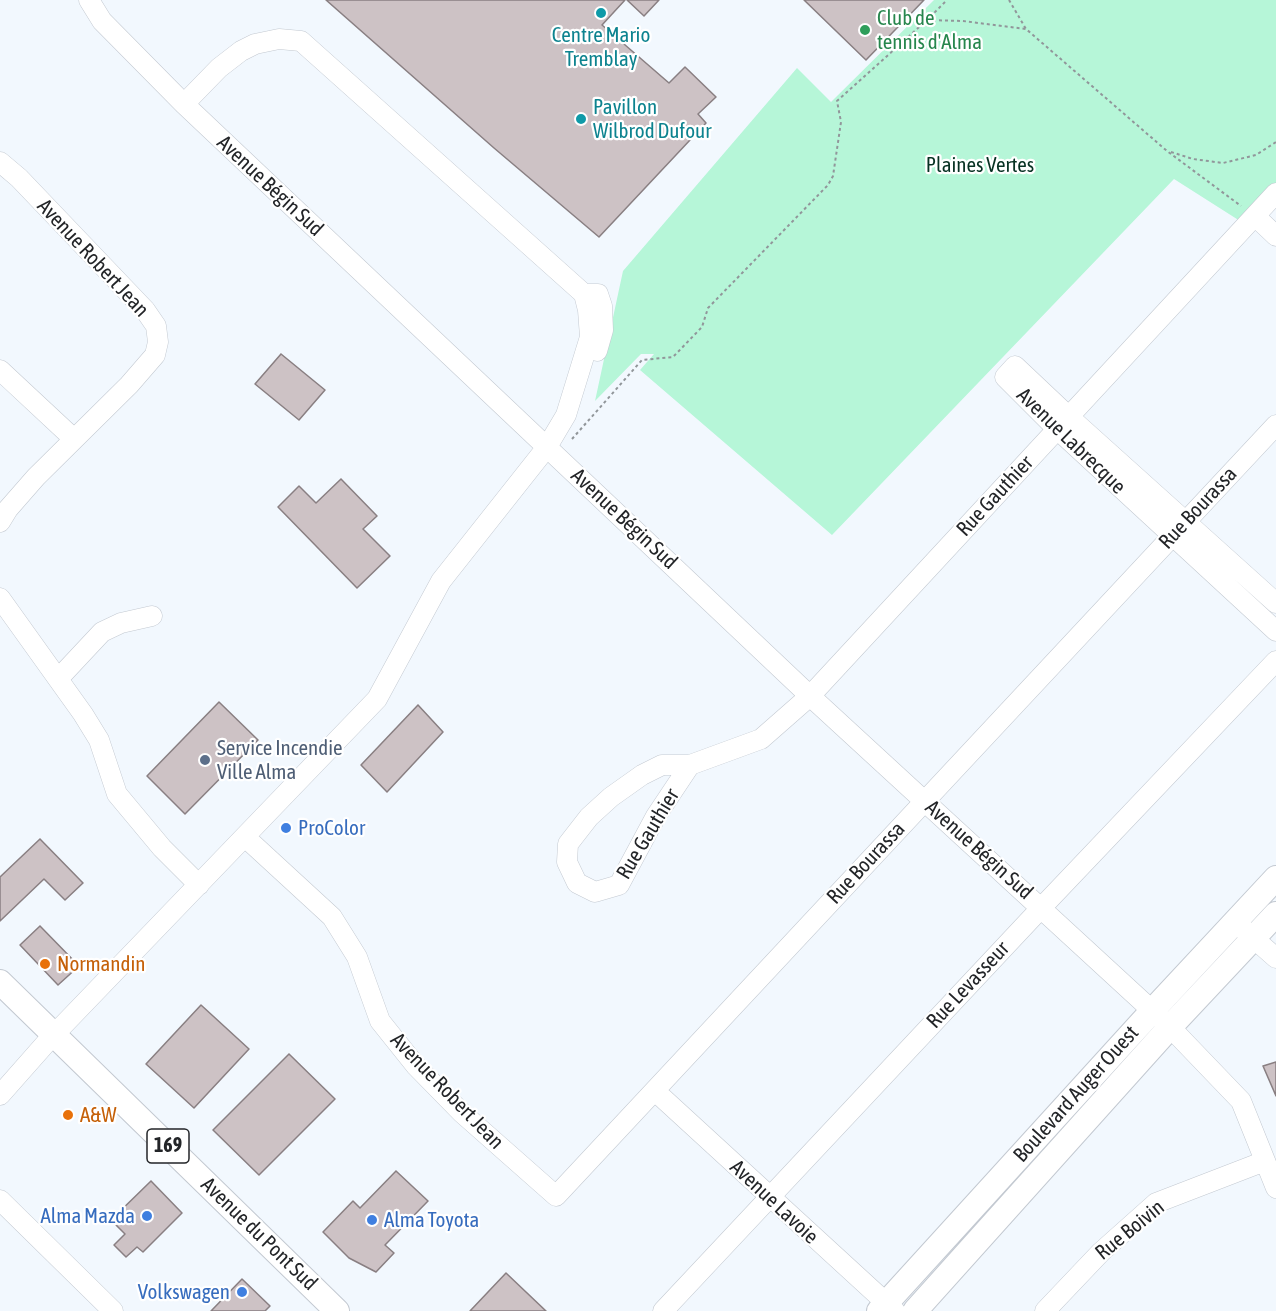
<!DOCTYPE html>
<meta charset="utf-8">
<style>
body{margin:0}
canvas{display:block;background:#f2f8fe}
</style>
<canvas width="1276" height="1311"></canvas>
<script>
const c = document.querySelector('canvas').getContext('2d');
c.lineJoin = 'round';
function fillPath(path, color) { c.fillStyle = color; c.fill(path, 'evenodd'); }
const shape = rows => new Path2D(rows.map(r => 'M' + r).join(''));
function strokePath(path, color, width, dash) { c.strokeStyle = color; c.lineWidth = width; c.lineCap = dash ? 'butt' : 'round'; c.setLineDash(dash || []); c.stroke(path); }
function drawText(font, color, halo, rows, align = 'center') {
  c.font = font + ' "Asap Condensed",sans-serif'; c.lineWidth = 4.5; c.setLineDash([]); c.textBaseline = 'middle'; c.strokeStyle = halo; c.fillStyle = color; for (const [text, x, y, turn = 0] of rows) {
    c.save(); c.translate(x, y); c.rotate((+turn || 0) * Math.PI / 180); c.textAlign = isNaN(turn) ? turn : align; if (halo) c.strokeText(text, 0, 0); c.fillText(text, 0, 0); c.restore();
  }
}
const green = shape([
 [934,0,1276,0,1276,183,1240,221,1174,179,832,535,640,370,654,354,641,354,595,401,623,271,797,68,831,102]
]);
const building = shape([
 [326,0,625,0,602,25,669,83,685,67,716,97,698,114,706,123,599,237,494,148,326,0],
 [627,0,659,0,644,16,627,0],
 [804,0,924,0,866,60,804,0],
 [281,354,325,390,299,420,255,384,281,354],
 [341,479,377,516,363,529,390,556,357,588,278,507,299,486,316,503,341,479],
 [219,702,258,740,185,814,147,776,219,702],
 [418,705,443,732,387,792,361,765,418,705],
 [40,839,83,883,65,900,44,879,0,921,0,877,40,839],
 [40,926,79,966,58,985,20,945,40,926],
 [201,1005,249,1049,194,1108,146,1064,201,1005],
 [289,1054,335,1099,259,1175,213,1130,289,1054],
 [1276,1062,1276,1096,1263,1066,1276,1062],
 [396,1171,428,1201,385,1245,394,1253,376,1272,349,1258,323,1232,353,1201,360,1208,396,1171],
 [151,1181,182,1213,143,1252,137,1247,126,1257,114,1245,125,1234,111,1220,151,1181],
 [506,1273,546,1311,470,1311,506,1273],
 [242,1279,270,1306,265,1311,211,1311,242,1279]
]);
const path = shape([
 [1009,0,1026,29],
 [927,20,963,21,1026,29,1167,151,1241,206],
 [1171,152,1193,159,1223,163,1256,155,1276,142],
 [572,439,642,360,673,357,702,327,708,308,828,185,833,176,841,122,837,101,927,20,947,0]
]);
const minor = shape([
 [89,0,102,21,184,104,810,696,1170,1027,1241,1101,1276,1188],
 [0,162,19,178,145,310,156,326,158,342,155,355,129,385,36,477,8,509,0,522],
 [1255,216,1276,236],
 [584,294,598,294,602,306,603,330,597,351],
 [0,370,74,439],
 [0,598,83,714,99,740,117,794,162,848,199,885],
 [1276,603,1068,416,1015,366,1005,377,1057,429,1276,631],
 [58,679,102,632,121,623,152,616],
 [690,765,656,816,619,885,595,892,577,883,567,862,568,844,589,817,611,797,642,775,662,765,690,765,761,739,810,696,1276,193],
 [245,837,332,917,357,957,380,1021,416,1066,462,1113,556,1196,1276,425],
 [1242,928,1276,958],
 [655,1091,895,1311],
 [0,1095,46,1043,377,699,441,581,547,447,566,415,590,337,588,310,584,294,301,41,279,39,255,44,241,51,219,68,184,104],
 [0,1200,113,1311],
 [663,1311,1042,907,1276,661],
 [1045,1311,1101,1252,1156,1203,1265,1161]
]);
const major = shape([
 [0,982,337,1311],
 [879,1311,1153,1010,1276,878],
 [915,1311,1170,1027,1276,914]
]);
const markers = [
 [601,13,6,"#0f9aa8"],
 [865,30,6,"#2e9e5b"],
 [581,119,6,"#0f9aa8"],
 [205,760,6,"#5c6f8a"],
 [286,828,6,"#3f7fe0"],
 [45,964,6,"#e8710a"],
 [68,1115,6,"#e8710a"],
 [147,1216,6,"#3f7fe0"],
 [372,1220,6,"#3f7fe0"],
 [242,1292,6,"#3f7fe0"]
];
const shields = [
 [168,1146,42]
];
const shieldNames = [
 ["169",168,1146]
];
const leisureNames = [
 ["Club de",877,18],
 ["tennis d'Alma",877,42]
];
const cultureNames = [
 ["Centre Mario",601,35],
 ["Tremblay",601,59],
 ["Pavillon",593,107,"left"],
 ["Wilbrod Dufour",593,131,"left"]
];
const parkNames = [
 ["Plaines Vertes",980,165]
];
const streetNames = [
 ["Avenue Bégin Sud",270,186,43],
 ["Avenue Robert Jean",93,258,47],
 ["Avenue Labrecque",1071,441,44],
 ["Rue Gauthier",995,496,-47],
 ["Rue Bourassa",1198,508,-47],
 ["Avenue Bégin Sud",624,519,43],
 ["Rue Gauthier",648,834,-59],
 ["Avenue Bégin Sud",979,850,42],
 ["Rue Bourassa",866,863,-47],
 ["Rue Levasseur",968,985,-47],
 ["Avenue Robert Jean",447,1091,46],
 ["Boulevard Auger Ouest",1076,1094,-48],
 ["Avenue Lavoie",774,1202,43],
 ["Rue Boivin",1130,1230,-39],
 ["Avenue du Pont Sud",259,1234,44]
];
const serviceNames = [
 ["Service Incendie",217,748],
 ["Ville Alma",217,772]
];
const shopNames = [
 ["ProColor",298,828],
 ["Alma Mazda",135,1216,"right"],
 ["Alma Toyota",384,1220],
 ["Volkswagen",230,1292,"right"]
];
const foodNames = [
 ["Normandin",57,964],
 ["A&W",80,1115]
];
fillPath(green, '#b6f6d8');
fillPath(building, '#cdc2c5');
strokePath(building, '#897f82', 1.5);
strokePath(minor, '#c3c9d1', 21);
strokePath(major, '#c3c9d1', 26);
strokePath(path, '#91969a', 2, [3, 3]);
strokePath(minor, '#fff', 20);
strokePath(major, '#fff', 24);
for (const [x, y, r, color] of markers) { const dot = new Path2D(); dot.arc(x, y, r, 0, 2 * Math.PI); c.fillStyle = color; c.fill(dot); strokePath(dot, '#fff', 2); }
for (const [x, y, w] of shields) { const box = new Path2D(); box.roundRect(x - w / 2, y - 17, w, 34, 4.5); c.fillStyle = '#fff'; c.fill(box); strokePath(box, '#232528', 1.5); }
drawText('bold 20px', '#232528', null, shieldNames);
drawText('21px', '#27864d', '#fff', leisureNames, 'left');
drawText('21px', '#0d838f', '#fff', cultureNames);
drawText('21px', '#073223', '#fff', parkNames);
drawText('21px', '#232528', '#fff', streetNames);
drawText('21px', '#4e5e75', '#fff', serviceNames, 'left');
drawText('21px', '#366cbe', '#fff', shopNames, 'left');
drawText('21px', '#c56008', '#fff', foodNames, 'left');
</script>
